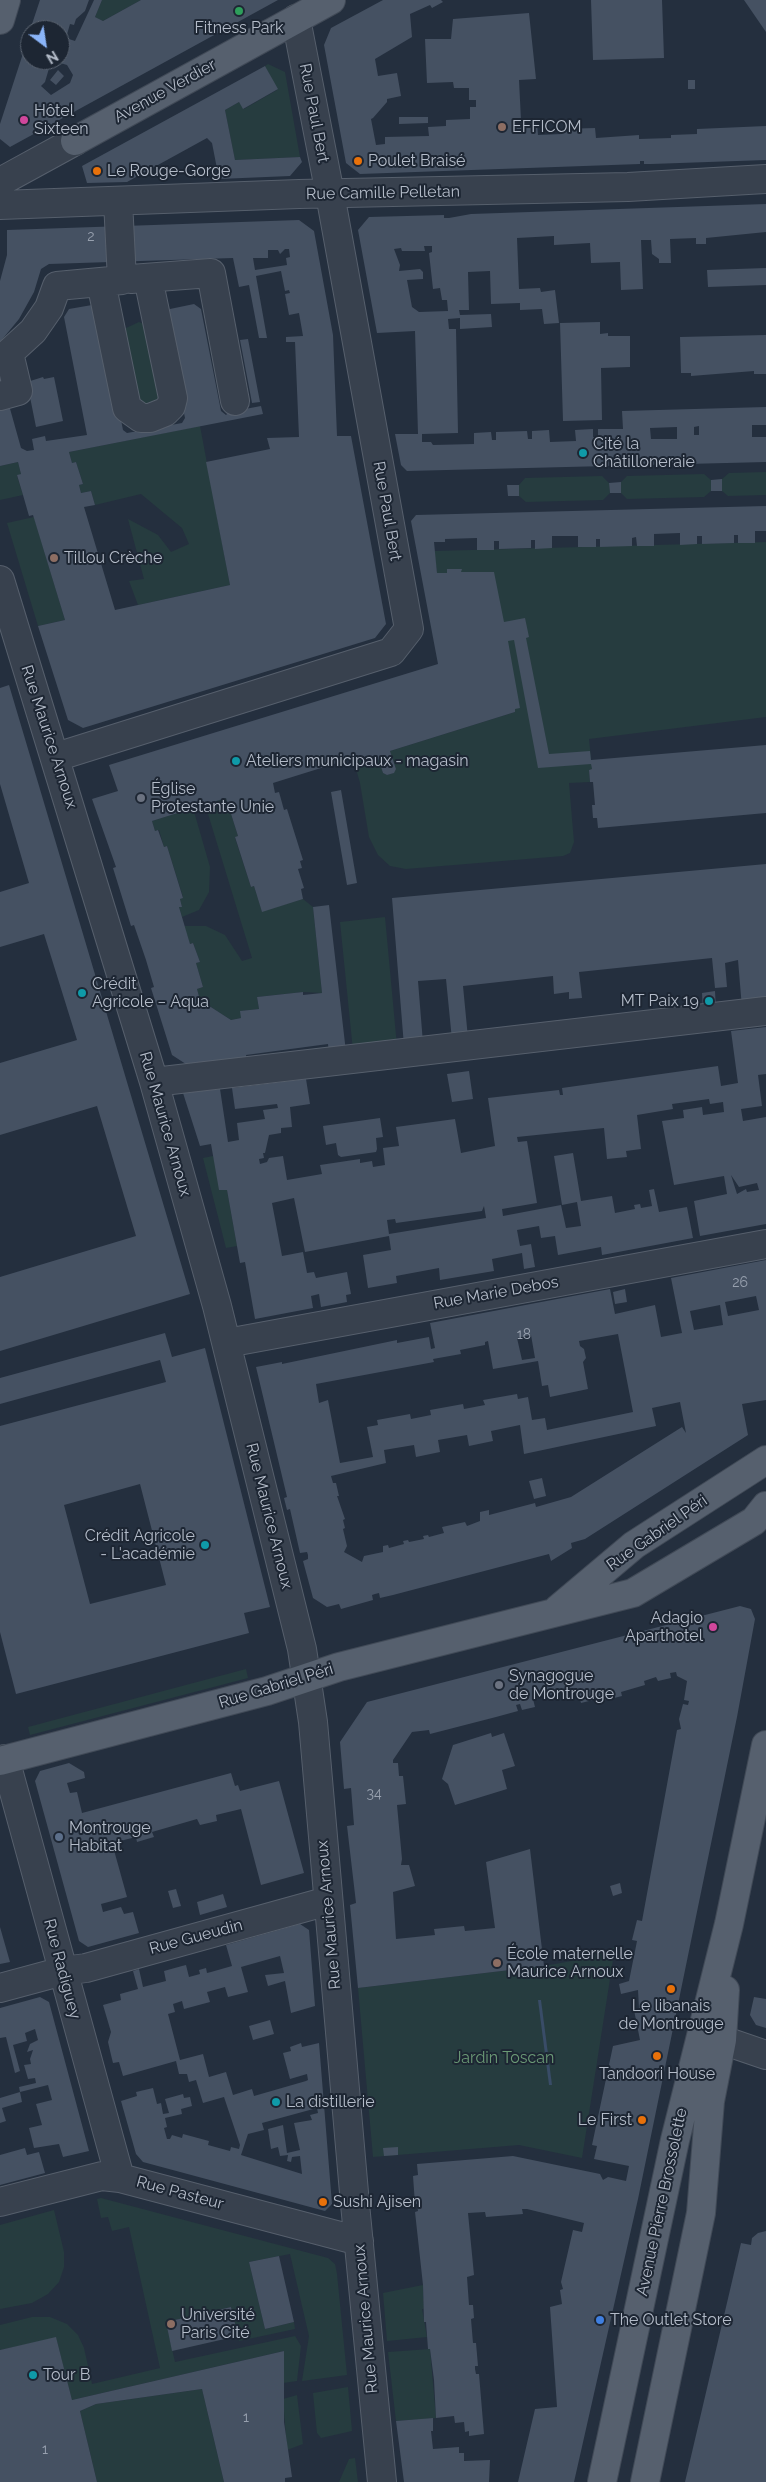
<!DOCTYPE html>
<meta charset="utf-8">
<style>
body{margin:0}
#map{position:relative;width:766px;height:2482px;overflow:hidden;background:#242f3e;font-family:Raleway,sans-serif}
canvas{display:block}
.north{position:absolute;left:20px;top:20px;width:50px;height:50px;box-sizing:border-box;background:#1d2633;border:1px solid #59626f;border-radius:50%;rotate:149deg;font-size:14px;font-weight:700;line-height:20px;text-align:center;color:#b4bcc9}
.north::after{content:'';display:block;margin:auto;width:18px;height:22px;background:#8ab4f8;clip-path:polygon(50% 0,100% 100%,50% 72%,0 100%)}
</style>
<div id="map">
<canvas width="766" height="2482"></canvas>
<div class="north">N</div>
</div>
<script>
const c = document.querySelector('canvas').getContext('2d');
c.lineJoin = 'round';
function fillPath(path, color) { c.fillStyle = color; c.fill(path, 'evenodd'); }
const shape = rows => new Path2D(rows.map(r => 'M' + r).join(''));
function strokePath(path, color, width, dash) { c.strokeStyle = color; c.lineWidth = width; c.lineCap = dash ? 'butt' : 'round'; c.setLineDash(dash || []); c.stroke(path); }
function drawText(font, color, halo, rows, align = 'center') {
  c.font = font + ' Raleway,sans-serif'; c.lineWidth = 4; c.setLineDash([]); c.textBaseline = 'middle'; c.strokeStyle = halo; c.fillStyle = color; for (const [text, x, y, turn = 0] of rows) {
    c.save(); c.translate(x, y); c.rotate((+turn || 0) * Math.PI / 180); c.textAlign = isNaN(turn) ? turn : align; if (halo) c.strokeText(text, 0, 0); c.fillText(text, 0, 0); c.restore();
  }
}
const green = shape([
 [102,0,141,0,103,21,95,17],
 [268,64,285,72,300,157,235,160,225,110,239,102,244,109,277,90,265,66],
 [139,322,146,325,165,401,141,410,122,334,126,328],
 [200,426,230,585,138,605,129,581,144,579,128,519,158,535,171,552,189,544,182,528,141,494,95,505,91,491,81,493,79,485,83,484,76,462,72,463,69,452],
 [18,462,21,474,17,476,23,495,0,500,0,466],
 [766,472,766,495,728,496,722,491,722,479,729,473],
 [704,474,711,480,711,491,704,497,627,499,621,493,621,482,627,476],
 [602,476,609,483,610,493,603,500,526,502,519,496,519,485,525,478],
 [34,517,65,620,38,626,7,523],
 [766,542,766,717,589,739,592,769,589,770,590,782,569,783,574,842,570,853,563,856,406,869,390,866,378,855,369,837,360,783,354,762,377,755,383,773,387,775,393,773,396,769,390,751,515,712,489,572,461,572,461,569,448,569,447,573,437,573,434,551],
 [226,798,238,836,235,838,251,887,254,886,262,911,303,899,313,907,322,993,303,992,257,997,259,1009,241,1011,241,1018,231,1020,200,1000,197,989,203,987,196,963,200,962,193,943,190,944,184,926,206,926,225,935,242,961,252,958,205,804],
 [193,808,210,867,209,892,199,910,182,917,179,907,182,907,180,899,183,897,167,846,164,847,159,830,155,831,152,821],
 [385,917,397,1046,353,1051,340,922],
 [213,1156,227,1190,237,1246,226,1248,203,1158],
 [246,1669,248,1678,30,1735,28,1727],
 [615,1947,582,2158,519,2145,373,2157,358,1988,544,1966,577,1960],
 [101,2198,328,2258,335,2264,337,2274,347,2375,302,2381,309,2336,290,2254,249,2262,265,2329,294,2322,295,2329,239,2341,231,2307,166,2322,175,2362,295,2336,301,2346,297,2381,283,2383,284,2351,72,2400,56,2338,0,2350,0,2325,32,2317,50,2317,67,2324,78,2335,84,2348,92,2384,160,2368,129,2227,112,2231,108,2217,101,2218,97,2199],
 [54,2210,64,2252,64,2267,59,2282,48,2294,32,2303,0,2309,0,2225],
 [423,2285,424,2309,422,2309,427,2337,387,2341,383,2293],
 [430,2349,436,2418,396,2421,388,2352],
 [348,2387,352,2431,321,2438,317,2433,313,2393],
 [202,2389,224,2482,97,2482,80,2411,96,2404],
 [297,2395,303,2444,287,2450,283,2399],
 [355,2458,358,2482,339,2482,349,2459]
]);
const water = shape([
 [538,2000,541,2000,552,2085,549,2085]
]);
const building = shape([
 [40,0,89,0,85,11,76,19,74,25,70,24,66,38,75,41,94,0,102,0,95,17,103,21,141,0,278,0,10,147,0,139,0,124,30,32,30,60,60,60,60,30,30,30],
 [57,62,67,65,73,75,70,83,51,95,41,86,45,82,50,65],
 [383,0,441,0,443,2,432,8,430,5,410,14,412,37,375,59,378,76,397,73,401,96,387,99,387,102,373,118,371,119,376,145,385,144,385,137,429,136,428,127,446,126,446,120,470,119,470,107,476,107,476,100,469,100,469,88,454,88,453,82,427,83,425,39,451,39,453,19,529,13,536,79,519,80,521,120,524,120,524,123,537,123,538,135,562,134,562,129,595,128,596,138,639,135,639,139,671,138,671,135,697,134,697,129,766,126,766,160,651,164,644,164,644,161,640,161,640,164,360,174,346,163,324,45,331,28],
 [591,0,662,0,664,58,593,60],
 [744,0,766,0,766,32],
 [265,66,278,89,243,109,239,102,225,110,235,160,300,157,302,162,290,176,219,179,212,143,207,138,127,182,87,183,82,166],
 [58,70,64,76,56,85,50,80],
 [688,80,695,80,695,89,688,89],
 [399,117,428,117,428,123,399,124],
 [766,204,766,232,706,238,706,244,696,244,696,238,670,239,671,263,659,263,659,259,652,254,651,240,641,240,643,289,621,290,620,262,591,263,590,243,554,245,554,236,517,238,519,289,540,288,541,292,555,290,559,323,544,324,542,309,520,310,520,303,491,304,490,271,468,272,469,310,459,310,460,315,491,314,492,327,460,329,460,318,448,319,449,329,456,329,458,433,422,434,422,442,431,442,433,445,474,444,474,433,491,432,492,440,496,440,496,432,527,431,528,439,532,439,532,431,549,430,550,442,576,441,575,430,593,429,593,437,598,437,598,429,623,429,622,411,766,407,766,425,752,425,752,437,766,437,766,462,407,471,401,465,395,434,418,434,415,331,377,333,358,230,369,217,444,215,444,218,449,218,471,214],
 [424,246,432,246,432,252,429,253,433,289,440,288,442,300,447,300,448,311,419,312,412,307,407,280,423,279,423,272,420,269,399,271,400,265,394,249,401,248,402,251,425,251],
 [699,426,699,435,694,435,694,427],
 [677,427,677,439,651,439,650,428],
 [299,220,314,231,333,335,337,436,351,436,386,624,375,638,83,728,68,720,38,626,65,620,33,515,29,516,23,495,17,475,21,474,18,462,0,466,0,407,9,405,21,448,27,451,34,450,32,439,45,436,46,441,87,435,64,317,69,309,92,305,99,309,123,430,127,433,182,423,185,418,165,317,170,309,194,304,201,309,221,411,226,415,229,412,261,406,263,414,69,452,72,463,76,462,83,484,79,485,81,493,91,491,95,505,84,507,115,610,230,585,206,462,270,449,267,438,299,437,295,342,286,342,286,337,303,336,299,313,289,315,285,294,290,293,289,290,285,291,281,271,256,276,267,338,259,338,249,285,239,287,233,258,49,264,41,269,34,292,19,319,0,342,0,281,7,255,7,230],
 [285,249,289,249,290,257,286,258,287,265,255,270,253,258,268,258,268,250,278,250,280,254],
 [766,268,766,285,708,287,707,270],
 [600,322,600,334,608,333,608,336,630,336,630,367,601,368,602,420,563,421,560,323],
 [766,335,766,374,754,374,754,371,691,376,691,373,681,373,680,337],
 [248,339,260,402,252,403,240,340],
 [43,377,44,379,54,377,63,421,36,427,27,382],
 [722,479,722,491,711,491,711,480],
 [621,482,621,493,610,493,609,483],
 [507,485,519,485,519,496,508,496],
 [766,506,766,531,755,531,755,543,738,543,738,535,734,535,734,543,702,544,702,536,697,536,697,544,680,545,680,533,654,534,654,546,637,546,636,537,632,538,632,546,600,547,600,539,596,539,596,547,578,547,578,536,552,536,552,548,535,549,535,540,531,540,531,548,499,549,499,541,494,541,494,550,477,550,477,538,445,539,445,542,434,542,437,573,447,573,447,569,462,569,461,572,494,572,504,622,525,618,529,637,526,638,549,754,590,751,591,760,766,745,766,813,598,828,597,818,593,818,592,805,595,805,593,782,590,782,589,770,592,769,591,764,538,768,514,640,508,641,520,708,515,709,515,712,390,751,396,769,394,773,387,775,383,773,377,755,354,762,353,758,273,783,275,793,279,792,284,810,287,809,303,860,300,861,302,868,298,869,304,888,301,889,303,899,262,912,254,886,251,887,235,837,238,836,226,798,152,821,155,831,158,830,164,847,167,846,183,898,180,899,182,907,179,907,190,944,193,943,200,962,196,963,203,987,197,989,200,1000,231,1020,241,1018,240,1011,259,1009,257,997,303,992,303,995,322,993,313,907,329,905,346,1052,329,1054,328,1044,246,1055,247,1063,192,1068,172,1055,151,988,154,987,146,960,134,925,131,926,113,868,116,867,92,799,118,791,109,765,438,664,411,521,416,515],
 [9,685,190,1294,0,1351,0,1277,136,1236,97,1106,0,1135,0,1063,77,1040,44,934,0,947,0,892,29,883,0,784,0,688],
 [341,790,357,883,347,885,331,792],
 [766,864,766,1005,742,1008,738,960,725,963,727,987,715,988,712,958,579,972,582,998,569,999,569,992,554,994,553,976,463,986,468,1038,452,1040,446,979,418,981,423,1043,404,1046,392,898],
 [715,991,716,1010,703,1012,702,993],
 [766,1027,766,1074,758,1075,762,1106,741,1109,743,1121,766,1117,766,1224,700,1236,694,1201,727,1194,724,1176,674,1185,662,1121,684,1118,683,1110,702,1107,703,1115,724,1112,723,1102,710,1104,709,1099,672,1104,673,1109,637,1115,641,1149,626,1151,627,1157,607,1159,604,1128,517,1137,518,1142,527,1141,537,1203,502,1209,503,1216,561,1205,566,1228,581,1226,577,1202,562,1205,554,1156,573,1153,581,1201,612,1196,615,1213,635,1209,634,1205,640,1204,641,1208,652,1206,649,1190,654,1189,659,1212,687,1207,693,1238,602,1255,601,1247,558,1255,555,1236,541,1238,539,1226,517,1230,520,1246,531,1244,535,1267,524,1269,522,1253,492,1259,494,1271,440,1280,439,1268,396,1276,397,1283,368,1288,363,1255,391,1250,389,1236,305,1252,294,1198,272,1203,282,1256,303,1252,307,1273,314,1272,316,1278,347,1272,351,1294,346,1295,347,1302,321,1307,319,1294,311,1296,313,1308,255,1319,245,1262,240,1263,227,1190,219,1190,211,1144,200,1146,183,1093,220,1089,228,1142,239,1140,237,1123,265,1119,263,1110,278,1108,277,1104,235,1109,232,1088,306,1079,310,1104,290,1107,292,1127,281,1128,281,1133,269,1135,265,1153,263,1153,264,1158,259,1159,260,1164,267,1162,269,1158,283,1156,287,1180,322,1174,320,1165,360,1159,360,1163,372,1161,373,1167,385,1165,383,1148,399,1146,396,1127,455,1119,461,1153,495,1146,488,1098,559,1090,560,1095,563,1095,562,1088,718,1066,721,1086,738,1083,731,1031],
 [731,1175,739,1187,757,1183,759,1190,747,1192,746,1189,737,1194],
 [484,1206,486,1218,389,1234,387,1220,395,1219,396,1223,482,1211],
 [469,1071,473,1099,452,1102,447,1074],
 [380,1118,383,1137,376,1138,377,1149,376,1152,341,1157,338,1155,336,1143,326,1145,323,1126],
 [766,1260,766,1400,742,1404,748,1435,585,1539,571,1543,572,1548,551,1561,549,1554,393,1595,380,1598,379,1593,375,1594,372,1595,373,1600,341,1609,339,1604,327,1607,313,1598,303,1561,308,1559,308,1555,307,1552,300,1553,290,1509,287,1510,284,1498,287,1497,256,1367,282,1362,282,1364,397,1340,397,1343,429,1337,431,1349,435,1348,430,1323,610,1289,615,1314,655,1305,661,1337,682,1333,671,1278],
 [756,1296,759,1310,728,1316,725,1302],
 [720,1305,723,1325,694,1330,690,1311],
 [618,1334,633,1412,547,1430,545,1418,532,1420,528,1397,518,1399,517,1394,483,1400,485,1405,464,1409,463,1404,430,1410,431,1415,411,1419,410,1414,377,1420,378,1425,367,1427,373,1457,340,1463,328,1400,319,1403,316,1384,434,1362,433,1359,461,1354,460,1350,485,1345,485,1342,488,1341,493,1369,538,1361,542,1386,548,1385,550,1397,588,1389,583,1362,586,1358,584,1349,580,1346,579,1341],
 [531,1335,535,1358,522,1360,517,1338],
 [680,1402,686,1433,682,1427,571,1497,536,1507,535,1503,489,1515,489,1510,480,1512,480,1521,467,1526,465,1522,442,1527,444,1533,429,1537,428,1535,423,1536,424,1539,409,1542,408,1540,403,1541,404,1544,389,1548,388,1545,383,1546,383,1552,364,1556,362,1562,344,1552,347,1546,343,1529,345,1528,343,1520,345,1519,337,1496,339,1496,336,1483,333,1483,331,1476,386,1463,384,1450,414,1445,416,1457,440,1452,438,1440,467,1435,469,1446,493,1441,491,1431,520,1425,524,1454,656,1426,652,1408],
 [625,1289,627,1302,615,1304,613,1292],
 [165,1333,172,1357,205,1348,270,1607,244,1613,249,1633,16,1694,0,1632,0,1426,166,1382,160,1360,0,1404,0,1378],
 [140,1484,166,1585,90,1604,64,1505],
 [542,1478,546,1496,534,1499,529,1481],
 [740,1606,751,1609,755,1619,737,1717,638,2199,574,2482,518,2482,535,2409,557,2407,550,2307,562,2304,560,2290,563,2289,561,2282,573,2230,582,2232,584,2223,527,2209,522,2209,523,2214,486,2217,485,2212,468,2213,474,2275,467,2277,469,2305,473,2305,474,2318,471,2319,473,2343,476,2343,478,2366,475,2366,475,2369,476,2374,479,2374,484,2434,469,2436,469,2431,465,2432,464,2422,455,2423,454,2416,436,2418,434,2380,430,2349,428,2349,426,2322,424,2322,423,2285,415,2212,418,2211,417,2204,415,2204,413,2176,418,2175,417,2164,513,2156,600,2174,603,2180,608,2177,626,2181,629,2166,594,2159,597,2146,592,2145,613,2046,640,2040,634,2010,639,2009,638,1990,621,1994,619,1984,629,1981,637,1941,632,1940,637,1920,642,1921,677,1730,681,1729,679,1719,683,1704,688,1705,689,1701,684,1700,687,1681,677,1676,676,1672,670,1673,671,1678,658,1681,656,1677,644,1681,645,1685,621,1692,622,1696,602,1701,601,1698,581,1703,577,1688,533,1699,535,1707,522,1710,520,1704,516,1705,518,1711,496,1717,430,1734,429,1730,412,1732,393,1760,393,1763,398,1763,399,1776,403,1776,406,1804,397,1805,402,1859,401,1865,409,1865,415,1886,393,1892,396,1939,435,1935,434,1929,464,1926,465,1931,495,1928,486,1862,530,1849,544,1966,358,1988,350,1905,356,1903,347,1826,354,1825,351,1788,344,1789,340,1742,367,1702],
 [491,1733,492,1737,504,1733,515,1766,502,1770,507,1789,455,1805,448,1784,442,1779,453,1745],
 [69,1763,84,1772,85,1778,67,1783,70,1793,77,1792,82,1813,231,1773,235,1786,238,1785,240,1791,279,1781,304,1873,261,1885,241,1809,216,1815,217,1821,200,1825,197,1819,152,1832,154,1837,137,1842,136,1837,112,1843,127,1897,101,1904,103,1912,121,1907,124,1914,133,1912,139,1933,88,1947,79,1941,35,1781,40,1771],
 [620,1883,622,1893,613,1896,610,1886],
 [176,1889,181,1906,173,1908,168,1891],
 [223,1894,227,1907,200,1915,197,1902],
 [300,1924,309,1930,315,2006,291,2013,285,1981,268,1986,265,1975,284,1973,280,1956,241,1967,248,1992,228,1997,225,1987,207,1992,210,2002,184,2009,182,2001,173,2004,175,2012,168,2014,180,2060,203,2054,209,2077,226,2072,233,2095,252,2089,254,2096,306,2081,308,2080,307,2074,290,2079,283,2053,291,2051,290,2047,301,2043,302,2047,319,2043,332,2204,325,2211,143,2162,136,2154,121,2101,137,2096,136,2092,153,2088,157,2104,161,2103,163,2114,169,2113,165,2099,183,2094,184,2098,190,2097,192,2106,181,2109,182,2114,165,2118,167,2127,164,2128,167,2139,170,2139,172,2135,182,2138,183,2134,209,2141,208,2145,230,2151,231,2147,239,2149,240,2145,224,2097,203,2103,196,2080,189,2082,187,2074,179,2074,176,2061,123,2076,119,2062,113,2063,111,2055,108,2042,111,2032,103,2005,121,2000,120,1994,138,1989,133,1971,139,1969,143,1987,166,1981,164,1971,182,1966,186,1965,189,1977,200,1974,199,1970,206,1968,207,1973,211,1972,232,1966,226,1945],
 [317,2108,318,2113,310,2115,312,2120,294,2123,300,2150,287,2153,283,2125,268,2129,271,2149,278,2147,280,2156,288,2155,287,2161,291,2162,292,2157,300,2156,302,2174,241,2155,248,2134,264,2130,262,2123],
 [0,1927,10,1962,0,1964],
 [40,1997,49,2002,89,2151,63,2157,59,2144,34,2148,29,2128,42,2125,36,2104,52,2100,48,2085,20,2092,19,2087,36,2083,35,2078,28,2079,24,2065,31,2064,30,2059,33,2050,27,2052,30,2044,38,2040,35,2029,25,2033,27,2041,13,2045,20,2071,15,2073,6,2037,0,2038,0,2008],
 [754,1997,766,1999,766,2028,756,2025,750,2015],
 [270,2020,274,2034,253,2040,249,2026],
 [20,2092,22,2102,2,2108,6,2121,0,2123,0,2098],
 [398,2147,398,2155,384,2156,383,2148],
 [25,2148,27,2155,39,2152,45,2173,0,2185,0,2155],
 [766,2231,766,2482,685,2482,741,2243,751,2245,752,2238,758,2233],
 [279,2256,294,2322,265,2329,249,2262],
 [231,2307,238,2336,172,2351,166,2322],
 [56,2337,72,2400,284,2351,284,2422,292,2477,285,2478,285,2482,224,2482,202,2389,96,2404,80,2411,97,2482,0,2482,0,2350],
 [433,2418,433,2431,431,2431,433,2449,459,2447,459,2453,464,2453,464,2461,490,2460,489,2482,404,2482,396,2421]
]);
const minor = shape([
 [0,182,75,141],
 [0,205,299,194,628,187,766,179],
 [131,279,211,273,235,401],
 [101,282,127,408,141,418,150,418,165,412,171,406,173,398,148,278],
 [0,396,18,391,9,353,33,331,49,308,57,286,122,280,118,201],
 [0,580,154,1082,217,1306,302,1649,313,1722,355,2204,382,2482],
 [56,757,391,652,409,629,330,194,296,19],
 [154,1082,766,1011],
 [227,1343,766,1244],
 [5,1759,120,2178],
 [0,1988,63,1971,86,1968,328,1901],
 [722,2040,766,2055],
 [0,2202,102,2176,120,2178,359,2241]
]);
const major = shape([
 [0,20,6,0],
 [75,141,331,0],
 [558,1609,634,1545,766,1460],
 [0,1761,267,1691,339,1667,633,1593,754,1521,766,1506],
 [602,2482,675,2140,729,1924,766,1745],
 [645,2482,701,2213,710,2101,722,2040,725,1990]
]);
const markers = [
 [239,11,5,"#2e9e5b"],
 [24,120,5,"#d1479c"],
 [502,127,5,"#8d6e63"],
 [358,161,5,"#e8710a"],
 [97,171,5,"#e8710a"],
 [583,453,5,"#0f9aa8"],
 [54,558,5,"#8d6e63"],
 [236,761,5,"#0f9aa8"],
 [141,798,5,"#6b7280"],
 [82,993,5,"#0f9aa8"],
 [709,1001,5,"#0f9aa8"],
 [205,1545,5,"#0f9aa8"],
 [713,1627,5,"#d1479c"],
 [499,1685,5,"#6b7280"],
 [59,1837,5,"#5c6f8a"],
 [497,1963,5,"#8d6e63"],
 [671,1989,5,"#e8710a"],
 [657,2056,5,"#e8710a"],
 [276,2102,5,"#0f9aa8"],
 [642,2120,5,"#e8710a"],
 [323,2202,5,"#e8710a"],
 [600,2320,5,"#3f7fe0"],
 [171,2324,5,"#8d6e63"],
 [33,2375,5,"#0f9aa8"]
];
const numberNames = [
 ["2",91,237],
 ["26",740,1283],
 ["18",524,1335],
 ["34",374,1794],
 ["1",246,2418],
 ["1",45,2450]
];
const poiNames = [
 ["Fitness Park",239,28,"center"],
 ["Hôtel",34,111],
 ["Sixteen",34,129],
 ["EFFICOM",512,127],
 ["Poulet Braisé",368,161],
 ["Le Rouge-Gorge",107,171],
 ["Cité la",593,444],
 ["Châtilloneraie",593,462],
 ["Tillou Crèche",64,558],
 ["Ateliers municipaux - magasin",246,761],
 ["Église",151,789],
 ["Protestante Unie",151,807],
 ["Crédit",92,984],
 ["Agricole − Aqua",92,1002],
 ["MT Paix 19",699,1001,"right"],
 ["Crédit Agricole",195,1536,"right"],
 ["- L'académie",195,1554,"right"],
 ["Adagio",703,1618,"right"],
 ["Aparthotel",703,1636,"right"],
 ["Synagogue",509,1676],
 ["de Montrouge",509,1694],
 ["Montrouge",69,1828],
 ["Habitat",69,1846],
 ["École maternelle",507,1954],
 ["Maurice Arnoux",507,1972],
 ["Le libanais",671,2006,"center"],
 ["de Montrouge",671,2024,"center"],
 ["Tandoori House",657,2074,"center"],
 ["La distillerie",286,2102],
 ["Le First",632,2120,"right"],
 ["Sushi Ajisen",333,2202],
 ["Université",181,2315],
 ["Paris Cité",181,2333],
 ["The Outlet Store",610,2320],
 ["Tour B",43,2375]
];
const streetNames = [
 ["Avenue Verdier",165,91,-29],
 ["Rue Paul Bert",314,113,79],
 ["Rue Camille Pelletan",383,193,-1],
 ["Rue Paul Bert",387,511,80],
 ["Rue Maurice Arnoux",49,737,72],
 ["Rue Maurice Arnoux",165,1124,74],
 ["Rue Marie Debos",496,1293,-10],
 ["Rue Maurice Arnoux",269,1516,76],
 ["Rue Gabriel Péri",657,1533,-35],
 ["Rue Gabriel Péri",276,1686,-17],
 ["Rue Maurice Arnoux",329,1915,-95],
 ["Rue Gueudin",196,1937,-15],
 ["Rue Radiguey",62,1969,75],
 ["Rue Pasteur",180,2193,15],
 ["Avenue Pierre Brossolette",662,2202,-78],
 ["Rue Maurice Arnoux",366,2319,-95]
];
const parkNames = [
 ["Jardin Toscan",504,2058]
];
fillPath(green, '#263c3f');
fillPath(water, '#394c67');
fillPath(building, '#455162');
strokePath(minor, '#565f6c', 30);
strokePath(major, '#414a57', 30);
strokePath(minor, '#38414e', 28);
strokePath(major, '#56606e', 28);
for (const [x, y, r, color] of markers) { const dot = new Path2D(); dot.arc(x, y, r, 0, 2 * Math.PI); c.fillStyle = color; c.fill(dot); strokePath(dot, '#1d2633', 2); }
drawText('14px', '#98a1af', null, numberNames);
drawText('16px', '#b4bcc9', '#1d2633', poiNames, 'left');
drawText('16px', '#b4bcc9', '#1d2633', streetNames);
drawText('16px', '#6b9a76', '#1d2633', parkNames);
</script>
